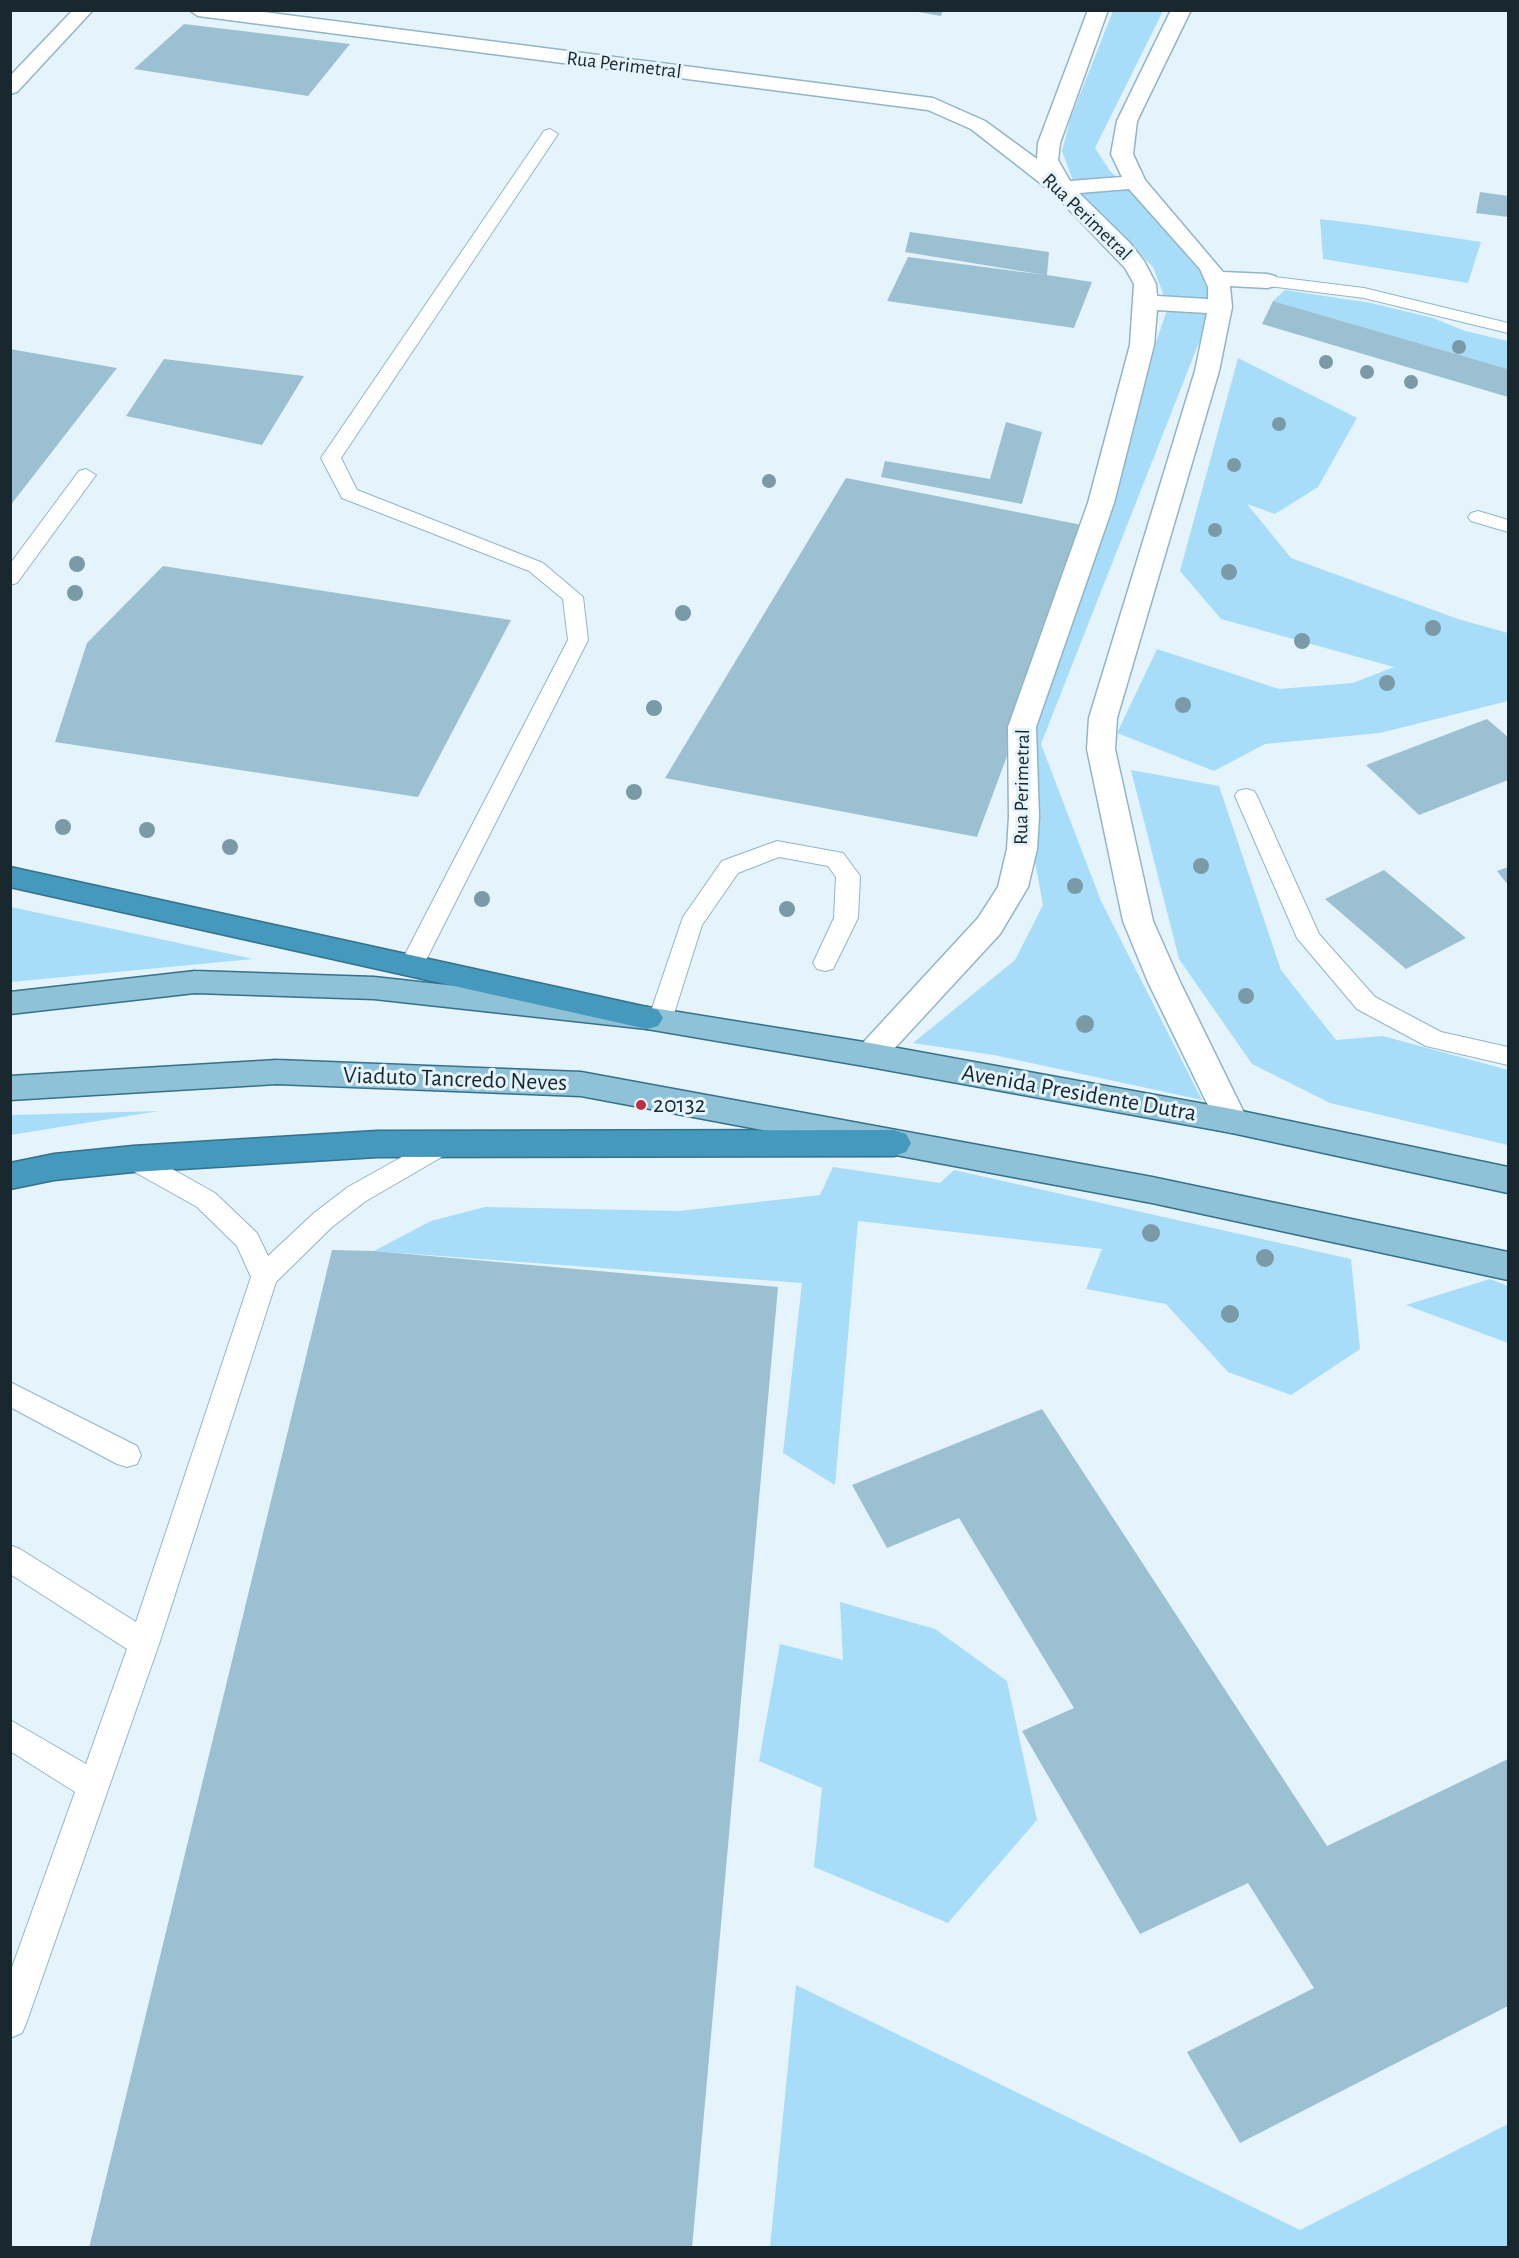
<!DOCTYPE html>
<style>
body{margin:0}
#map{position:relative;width:1519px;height:2258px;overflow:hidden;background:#e5f4fb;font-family:"Alegreya Sans",sans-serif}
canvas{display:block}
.frame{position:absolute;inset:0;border:12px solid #19282f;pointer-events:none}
</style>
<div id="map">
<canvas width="1519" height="2258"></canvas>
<div class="frame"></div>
</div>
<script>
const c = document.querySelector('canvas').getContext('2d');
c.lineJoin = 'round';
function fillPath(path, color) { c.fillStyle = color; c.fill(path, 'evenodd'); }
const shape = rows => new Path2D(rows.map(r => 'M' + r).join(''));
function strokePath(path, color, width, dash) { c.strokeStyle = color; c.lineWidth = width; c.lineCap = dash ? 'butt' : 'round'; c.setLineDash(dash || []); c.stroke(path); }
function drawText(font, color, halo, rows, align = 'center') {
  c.font = font + ' "Alegreya Sans",sans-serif'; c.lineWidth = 6; c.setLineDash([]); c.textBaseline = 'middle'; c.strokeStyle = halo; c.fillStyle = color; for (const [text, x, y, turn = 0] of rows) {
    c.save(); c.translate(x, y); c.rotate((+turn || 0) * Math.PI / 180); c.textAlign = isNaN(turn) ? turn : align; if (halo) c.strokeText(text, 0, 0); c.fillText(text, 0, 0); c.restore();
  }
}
const green = shape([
 [1113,11,1163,11,1095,148,1110,171,1154,211,1207,277,1209,317,1041,744,1101,901,1202,1100,994,1055,913,1043,1015,960,1043,905,1015,752,1168,307,1153,267,1076,189,1062,151,1071,117],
 [1320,219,1369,225,1481,242,1468,283,1323,259],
 [1285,290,1371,303,1433,318,1465,331,1508,341,1508,369,1273,301],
 [1238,358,1357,418,1318,487,1275,514,1247,504,1291,558,1458,619,1508,633,1508,701,1380,733,1265,744,1214,771,1117,733,1157,649,1279,689,1353,683,1394,667,1221,619,1180,571],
 [1131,770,1219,786,1281,970,1336,1040,1383,1036,1508,1070,1508,1145,1330,1103,1252,1064,1179,959],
 [10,907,11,907,253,959,11,982],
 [159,1111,11,1135,11,1115],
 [833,1167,940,1183,954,1170,1351,1259,1360,1349,1291,1395,1228,1372,1166,1304,1086,1289,1102,1249,858,1221,835,1485,783,1453,802,1283,374,1251,431,1221,485,1207,679,1211,820,1195],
 [1490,1279,1508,1286,1508,1343,1406,1305],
 [840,1602,935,1629,1007,1681,1037,1820,948,1923,814,1867,822,1788,759,1761,780,1644,843,1660],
 [796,1985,1300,2230,1508,2124,1508,2247,770,2247]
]);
const building = shape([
 [907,10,943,10,941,16],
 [184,24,350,44,308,96,134,69],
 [1480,192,1508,196,1508,217,1476,213],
 [910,232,1049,252,1047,275,1092,282,1074,328,887,301,908,257,1045,275,905,252],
 [1273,301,1508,369,1508,397,1262,324],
 [10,349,117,368,10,506],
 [164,359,304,376,262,445,126,416],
 [1006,422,1042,432,1022,504,881,477,885,461,990,479],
 [846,478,1092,527,977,837,665,778],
 [163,566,511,620,418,797,55,742,87,643],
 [1487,719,1508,737,1508,780,1419,815,1366,765],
 [1508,867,1508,885,1497,871],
 [1384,870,1466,938,1406,969,1325,899],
 [332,1250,374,1251,778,1287,692,2248,89,2248],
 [1042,1409,1327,1846,1508,1759,1508,2006,1240,2143,1187,2052,1314,1988,1248,1883,1140,1934,1022,1731,1074,1708,959,1518,887,1548,852,1485]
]);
const lane = shape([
 [550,129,558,134,341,458,357,490,543,563,583,597,588,640,423,966,419,972,411,975,403,972,399,966,568,640,563,599,529,571,342,498,321,458,544,131,550,129],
 [1267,276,1364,288,1508,323,1508,333,1364,298,1261,285,1258,281,1261,277,1267,276],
 [86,469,96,475,17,583,10,585,10,564,79,471,86,469],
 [1478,511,1508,520,1508,532,1471,521,1468,517,1471,513,1478,511],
 [1246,789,1254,791,1257,796,1319,934,1375,997,1441,1032,1508,1047,1508,1065,1426,1046,1357,1009,1297,938,1235,796,1238,791,1246,789],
 [777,841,843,853,860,876,858,918,833,969,825,971,817,969,813,963,834,918,836,877,828,866,779,857,738,873,702,925,672,1020,669,1026,660,1029,651,1026,648,1020,683,917,722,861,777,841],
 [443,1134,452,1137,456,1144,452,1151,366,1201,332,1227,276,1282,159,1644,27,2021,22,2033,10,2038,10,1973,75,1792,10,1751,10,1720,86,1764,127,1649,10,1574,10,1545,20,1549,136,1622,251,1277,237,1246,197,1207,124,1166,120,1159,124,1152,133,1149,142,1152,215,1193,257,1233,268,1256,314,1213,348,1187,443,1134],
 [10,1382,137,1446,141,1455,137,1464,127,1467,117,1464,10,1407,10,1382]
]);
const street = shape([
 [73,10,93,10,17,92,10,94,10,76,73,10],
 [189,10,248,10,933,98,985,121,1037,159,1038,143,1088,10,1108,10,1060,143,1058,160,1070,181,1122,177,1111,154,1117,121,1171,10,1191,10,1137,121,1133,154,1145,180,1223,272,1267,274,1275,276,1278,281,1275,286,1267,288,1230,286,1232,307,1219,371,1117,718,1115,749,1153,921,1180,982,1248,1121,1244,1130,1232,1133,1220,1130,1148,982,1123,921,1087,749,1089,718,1195,371,1207,313,1157,310,1154,345,1114,503,1036,727,1039,817,1037,849,1028,887,1000,934,881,1063,870,1067,859,1063,854,1055,859,1047,978,918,998,887,1007,849,1009,817,1008,727,1088,503,1130,345,1134,284,1125,268,1053,193,971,129,928,110,198,16,189,10],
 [1129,189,1200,269,1208,287,1208,299,1157,296,1156,284,1144,261,1129,242,1079,193,1129,189]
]);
const primary = shape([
 [195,971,374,977,647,1007,870,1043,1232,1109,1508,1167,1508,1193,1232,1133,870,1067,647,1029,374,999,195,993,10,1014,10,992,195,971],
 [277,1060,581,1072,1152,1177,1508,1252,1508,1280,1152,1203,581,1096,277,1084,10,1100,10,1076,277,1060]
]);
const highway = shape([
 [10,867,647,1007,658,1010,663,1018,658,1026,647,1029,10,887,10,867],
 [894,1130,906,1134,911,1143,906,1152,894,1156,377,1157,133,1172,54,1180,10,1189,10,1163,54,1154,133,1146,377,1131,894,1130]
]);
const trees = [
 [1459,347,7],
 [1326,362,7],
 [1367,372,7],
 [1411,382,7],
 [1279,424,7],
 [1234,465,7],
 [769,481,7],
 [1215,530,7],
 [77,564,8],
 [1229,572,8],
 [75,593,8],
 [683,613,8],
 [1433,628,8],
 [1302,641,8],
 [1387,683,8],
 [1183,705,8],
 [654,708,8],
 [634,792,8],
 [63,827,8],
 [147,830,8],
 [230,847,8],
 [1201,866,8],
 [1075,886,8],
 [482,899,8],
 [787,909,8],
 [1246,996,8],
 [1085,1024,9],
 [1151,1233,9],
 [1265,1258,9],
 [1230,1314,9]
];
const markers = [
 [641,1105,6,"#bf2f41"]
];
const farStreetnames = [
 ["Rua Perimetral",624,65,7],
 ["Rua Perimetral",1087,217,44],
 ["Rua Perimetral",1022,787,-89]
];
const streetNames = [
 ["Viaduto Tancredo Neves",455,1079,2],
 ["Avenida Presidente Dutra",1079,1093,10]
];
const poiNames = [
 ["20132",653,1105]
];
fillPath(green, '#a7ddf8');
fillPath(building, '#9bc0d2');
strokePath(lane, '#91b5c7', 2);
strokePath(street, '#91b5c7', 3);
strokePath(primary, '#35718b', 3);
strokePath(highway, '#35718b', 3);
fillPath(lane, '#fff');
fillPath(street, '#fff');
fillPath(primary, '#8fc2d7');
fillPath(highway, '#4499bd');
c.fillStyle = '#7b9aa8';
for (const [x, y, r] of trees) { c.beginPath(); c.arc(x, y, r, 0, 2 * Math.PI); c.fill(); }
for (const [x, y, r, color] of markers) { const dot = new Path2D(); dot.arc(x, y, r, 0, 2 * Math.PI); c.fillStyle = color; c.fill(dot); strokePath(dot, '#e5f4fb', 2); }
drawText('20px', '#19282f', '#e5f4fb', farStreetnames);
drawText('24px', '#19282f', '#e5f4fb', streetNames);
drawText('24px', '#19282f', '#e5f4fb', poiNames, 'left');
</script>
